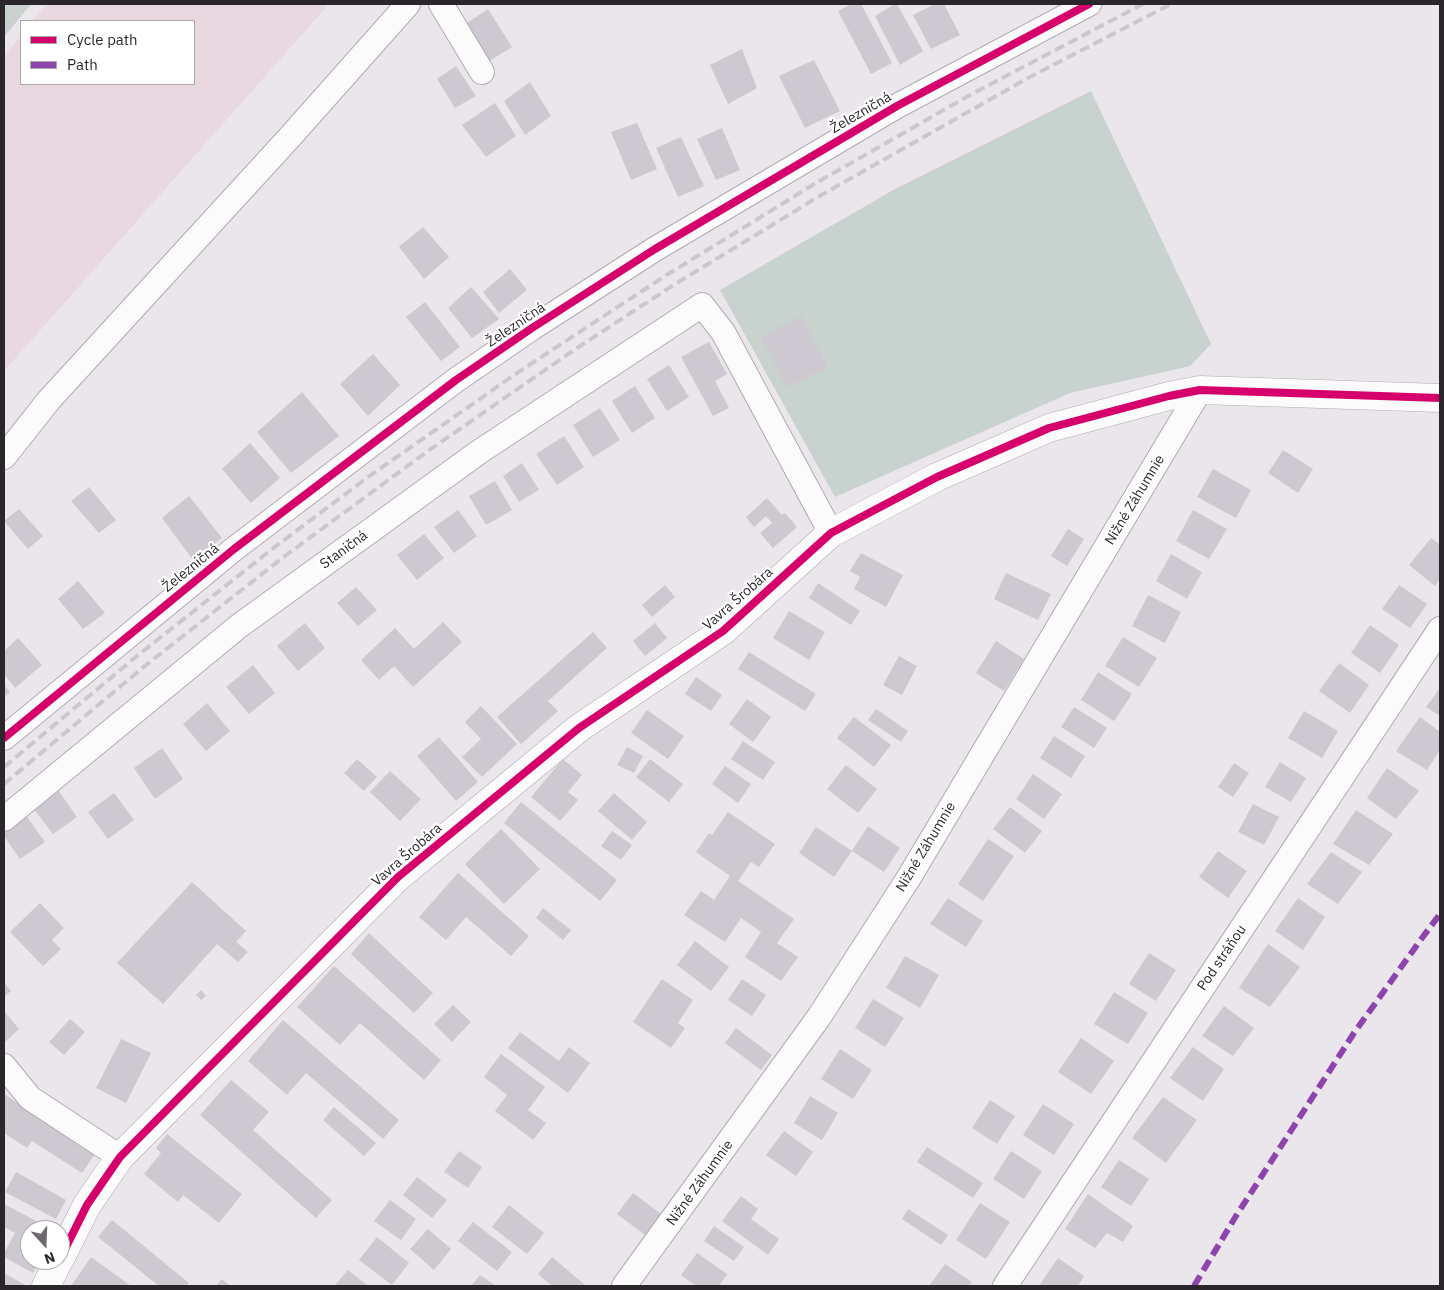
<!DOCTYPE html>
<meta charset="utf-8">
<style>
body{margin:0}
#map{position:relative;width:1444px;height:1290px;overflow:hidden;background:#ebe5ec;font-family:"IBM Plex Sans",sans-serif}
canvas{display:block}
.frame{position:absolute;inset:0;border:5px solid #2b262b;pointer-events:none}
.legend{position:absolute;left:20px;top:20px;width:175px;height:65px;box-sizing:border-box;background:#fff;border:1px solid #aaa8aa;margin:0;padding:6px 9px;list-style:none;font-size:15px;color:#2b262b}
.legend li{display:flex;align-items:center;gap:10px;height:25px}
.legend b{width:25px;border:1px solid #aaa8aa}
.north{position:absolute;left:20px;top:1220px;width:50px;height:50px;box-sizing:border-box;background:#fff;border:1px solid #aaa8aa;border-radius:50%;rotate:160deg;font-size:14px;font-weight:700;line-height:20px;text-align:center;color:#2b262b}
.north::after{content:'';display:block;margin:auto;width:18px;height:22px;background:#6e696f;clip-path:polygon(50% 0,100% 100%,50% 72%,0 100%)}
</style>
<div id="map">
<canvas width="1444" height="1290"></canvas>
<div class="frame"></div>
<ul class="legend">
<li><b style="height:6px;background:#d6006c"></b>Cycle path</li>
<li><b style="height:6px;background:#8e44ad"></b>Path</li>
</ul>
<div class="north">N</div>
</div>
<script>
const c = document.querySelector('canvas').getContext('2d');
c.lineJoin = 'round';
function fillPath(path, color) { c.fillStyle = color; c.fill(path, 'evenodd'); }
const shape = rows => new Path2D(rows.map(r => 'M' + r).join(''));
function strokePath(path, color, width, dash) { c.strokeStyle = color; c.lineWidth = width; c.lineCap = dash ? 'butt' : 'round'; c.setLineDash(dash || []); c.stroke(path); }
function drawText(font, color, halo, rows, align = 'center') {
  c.font = font + ' "IBM Plex Sans",sans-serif'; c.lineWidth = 4.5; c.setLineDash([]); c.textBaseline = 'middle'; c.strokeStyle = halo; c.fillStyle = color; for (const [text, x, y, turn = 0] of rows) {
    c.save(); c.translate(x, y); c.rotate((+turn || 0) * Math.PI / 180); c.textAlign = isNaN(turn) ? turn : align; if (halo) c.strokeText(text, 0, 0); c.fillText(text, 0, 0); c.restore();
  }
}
const industrial = shape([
 [47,4,329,4,4,371,4,56,21,35,21,84,194,84,194,21,32,21]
]);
const green = shape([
 [4,4,31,4,4,37],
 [1091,91,1211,344,1190,366,1070,393,835,497,720,290,895,189]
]);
const building = shape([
 [851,4,861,4,892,63,871,74,838,11],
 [895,4,897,4,923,51,900,65,875,16],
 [935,4,944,4,960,35,931,49,913,15],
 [488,9,512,47,483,65,461,27],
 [742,49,757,88,728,104,710,65],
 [814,60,840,111,805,128,779,76],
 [456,66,476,96,455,108,437,79],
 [530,82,551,116,525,135,504,101],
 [495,103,516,136,486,157,462,125],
 [637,123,657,169,631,180,611,132],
 [722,128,740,170,716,180,697,139],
 [681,137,704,186,678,197,656,148],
 [423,227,449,257,424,279,399,247],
 [510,269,527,290,499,313,483,292],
 [471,287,499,319,472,338,448,308],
 [425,302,460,347,441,361,406,317],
 [801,316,827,367,787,387,761,337],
 [709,342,727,374,715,381,729,408,713,416,681,357],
 [373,354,400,385,368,416,340,384],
 [669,365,689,397,667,411,647,379],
 [635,386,655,418,632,433,612,401],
 [302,392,339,436,291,473,257,432],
 [600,408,620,440,593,457,573,425],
 [564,436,584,467,557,485,536,454],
 [250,443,280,478,251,503,222,469],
 [1283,450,1313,469,1298,493,1268,473],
 [522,463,539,490,519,502,503,476],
 [1213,469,1251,490,1236,518,1197,497],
 [495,481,512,510,486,525,469,496],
 [89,487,116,520,99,533,71,501],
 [189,496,222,538,193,560,162,518],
 [767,498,782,515,785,513,797,527,773,548,760,533,772,523,766,516,754,527,746,517],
 [19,509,43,536,28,549,4,521],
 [458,510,477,536,454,553,434,527],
 [1193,510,1227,529,1209,559,1176,541],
 [1068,529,1084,539,1067,566,1051,556],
 [424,534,444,558,417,580,397,555],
 [1431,538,1440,545,1440,579,1435,586,1409,565],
 [861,553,903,575,886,607,854,589,860,577,850,571],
 [1171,554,1202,572,1187,599,1156,581],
 [1006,573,1051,594,1038,620,994,599],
 [78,581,105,613,83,629,58,599],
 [818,583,860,611,851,625,809,598],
 [665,585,675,597,652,617,642,605],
 [1399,585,1427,604,1410,628,1382,609],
 [356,587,377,610,358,626,337,603],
 [1148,595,1181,612,1165,643,1132,626],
 [789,611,825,632,809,660,773,638],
 [443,622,462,642,413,687,394,666,379,680,361,660,395,628,414,649],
 [305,623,325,648,298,671,277,646],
 [655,623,667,638,645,656,633,641],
 [1370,625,1399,645,1380,673,1351,653],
 [593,632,607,648,548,701,558,711,521,744,497,717],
 [1123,637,1157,658,1139,687,1105,666],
 [18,638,42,665,15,688,4,674,4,651],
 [996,641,1024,659,1004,691,976,673],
 [749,652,816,694,805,711,738,669],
 [899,656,917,666,902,695,883,685],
 [1339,663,1369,685,1350,713,1319,691],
 [253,665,275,693,249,714,226,687],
 [1098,672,1132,694,1114,721,1081,700],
 [696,677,722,695,711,711,685,694],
 [4,685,10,692,4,697],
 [1440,688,1440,716,1426,707],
 [747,699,771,717,753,742,729,724],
 [207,703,230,731,206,751,183,724],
 [481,706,517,744,482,777,462,757,481,739,465,722],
 [1074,707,1107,728,1094,748,1061,727],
 [876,709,908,731,901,742,868,720],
 [647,710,684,736,668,759,631,733],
 [1304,711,1338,731,1322,758,1288,738],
 [854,717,891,745,874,767,837,738],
 [1420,717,1440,732,1440,750,1427,770,1396,751],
 [1054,736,1085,756,1071,778,1040,758],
 [439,737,478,782,456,801,417,756],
 [743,741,775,762,763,780,731,759],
 [627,747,643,756,634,773,617,765],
 [162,748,183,779,155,799,134,768],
 [357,759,377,777,364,791,344,773],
 [563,759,582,775,568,792,578,800,560,821,531,797],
 [650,759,683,784,669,802,636,777],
 [1280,762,1306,778,1291,802,1265,787],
 [1234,763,1249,773,1233,797,1218,787],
 [846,765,877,789,858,813,827,789],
 [725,766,751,784,738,803,712,784],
 [1387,768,1419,791,1396,819,1367,798],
 [390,771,421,799,400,821,370,792],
 [1033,774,1062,794,1044,819,1016,799],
 [58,790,77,817,53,834,33,808],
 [114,793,134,820,108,839,88,812],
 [614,793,647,822,632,840,598,811],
 [521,802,617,880,600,901,504,823],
 [1253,804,1279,817,1264,845,1238,832],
 [1010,807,1042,831,1025,853,993,829],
 [1356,810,1393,834,1369,865,1333,844],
 [728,812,775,844,759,867,751,862,738,881,794,919,777,943,798,957,781,981,745,957,761,932,741,918,725,942,684,915,701,891,714,900,730,876,696,852,709,833,712,835],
 [25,814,45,842,20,859,4,836,4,829],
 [868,826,900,848,884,872,852,851],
 [816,827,852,851,834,877,799,853],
 [501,829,540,869,504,904,465,864],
 [612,831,632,845,621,860,601,846],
 [988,839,1014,856,983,901,958,884],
 [1218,851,1247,871,1228,898,1199,877],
 [1331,852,1362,872,1338,904,1307,884],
 [458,873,529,936,511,956,466,917,446,940,419,917],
 [192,882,246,931,236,942,248,952,238,962,217,944,163,1004,117,963],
 [948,898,983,921,966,947,930,924],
 [1298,898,1325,917,1303,950,1275,931],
 [40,903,64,928,52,940,61,949,43,966,10,932],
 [543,908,571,930,563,940,536,918],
 [369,933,433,993,414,1013,351,954],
 [695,941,729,967,711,991,677,965],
 [1268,944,1300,967,1270,1007,1239,988],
 [1149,953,1176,970,1156,1001,1129,984],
 [905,956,939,975,920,1008,886,988],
 [334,966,441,1060,424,1080,360,1023,340,1045,297,1007],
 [662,979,693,1000,678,1023,685,1028,671,1048,633,1022],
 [742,979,766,995,752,1016,728,1000],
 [4,982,11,991,4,997],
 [201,990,206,996,201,1000,196,995],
 [1114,992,1148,1013,1128,1044,1094,1024],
 [873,999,904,1018,885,1047,855,1028],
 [453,1005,471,1022,452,1042,434,1024],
 [1224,1006,1254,1028,1233,1056,1202,1036],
 [4,1011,19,1029,4,1043],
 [70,1019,85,1032,64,1055,49,1042],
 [283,1020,399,1120,383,1139,306,1073,287,1095,248,1061],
 [736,1028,772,1055,761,1070,725,1043],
 [520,1032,559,1061,569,1047,590,1063,568,1093,508,1048],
 [1081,1038,1114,1061,1091,1094,1058,1072],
 [121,1039,151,1053,126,1103,96,1088],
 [1193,1047,1224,1069,1203,1101,1170,1078],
 [840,1049,872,1070,853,1099,821,1079],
 [501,1054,545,1087,528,1110,546,1123,533,1140,495,1111,507,1095,484,1077],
 [231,1080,269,1112,253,1130,332,1200,316,1218,200,1115],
 [4,1094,95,1154,82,1173,32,1141,27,1148,4,1133],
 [810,1096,838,1113,822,1140,794,1123],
 [1163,1097,1197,1120,1166,1163,1132,1138],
 [990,1100,1015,1116,997,1144,972,1128],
 [1043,1104,1074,1124,1054,1155,1023,1135],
 [334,1107,376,1143,364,1156,323,1120],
 [784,1131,813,1152,796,1176,766,1155],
 [167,1134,242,1194,219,1223,183,1195,178,1202,144,1174,161,1153,156,1148],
 [927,1147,983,1183,973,1198,917,1162],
 [459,1151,482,1167,468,1188,444,1172],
 [1011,1151,1042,1171,1024,1199,993,1179],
 [1119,1160,1149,1179,1131,1206,1101,1187],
 [16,1172,66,1200,56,1219,5,1192],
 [417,1177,447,1200,432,1218,403,1195],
 [633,1193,661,1214,645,1235,617,1214],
 [1088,1194,1133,1226,1123,1242,1107,1233,1095,1248,1065,1229],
 [741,1196,758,1209,751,1219,779,1239,768,1255,722,1221],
 [390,1200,416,1219,401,1240,374,1221],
 [980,1203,1010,1222,986,1259,956,1240],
 [4,1204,53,1230,30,1230,30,1260,40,1260,33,1273,4,1257,4,1253,15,1233,4,1227],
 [509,1205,544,1233,527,1254,492,1227],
 [908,1209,948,1235,941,1245,902,1219],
 [112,1220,189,1283,187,1286,159,1286,98,1237],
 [473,1222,512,1252,497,1271,458,1241],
 [714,1226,744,1247,734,1261,704,1241],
 [428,1229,451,1249,434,1270,410,1249],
 [377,1237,409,1263,392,1285,359,1260],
 [697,1253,727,1274,719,1286,696,1286,681,1275],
 [91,1257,120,1278,131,1286,71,1286],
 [552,1257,585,1285,584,1286,550,1286,551,1285,538,1274],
 [1058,1258,1084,1276,1078,1286,1039,1286],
 [945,1264,972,1282,969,1286,929,1286],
 [348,1270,368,1286,334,1286],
 [4,1273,27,1286,4,1286],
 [480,1275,496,1286,471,1286],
 [222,1279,230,1286,216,1286]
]);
const minor = shape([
 [441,4,482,72],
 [4,457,49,400,289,138,408,4],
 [4,738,234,549,456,380,532,328,655,249,897,106,1089,4],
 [4,819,239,626,479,452,702,305,723,332,831,533],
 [4,1066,30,1098,120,1157],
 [624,1286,819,1017,908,879,1200,390],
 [1005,1286,1440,629]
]);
const tertiary = shape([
 [60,1259,87,1205,120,1157,398,877,579,728,723,631,831,533,937,477,1049,428,1169,396,1200,390,1440,398],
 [46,1286,59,1260]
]);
const rail = shape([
 [4,767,137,656,276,546,371,475,517,373,665,276,816,183,970,95,1143,4],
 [4,784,146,665,285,556,428,451,574,350,672,286,823,194,1028,78,1171,4]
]);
const quiet = shape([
 [1194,1286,1236,1216,1354,1033,1422,938,1440,914]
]);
const cycleway = shape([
 [4,738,234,549,456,380,532,328,655,249,897,106,1089,4],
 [60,1259,87,1205,120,1157,398,877,579,728,723,631,831,533,937,477,1049,428,1169,396,1200,390,1440,398]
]);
const streetNames = [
 ["Železničná",861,113,-30],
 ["Železničná",516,325,-34],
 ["Nižné Záhumnie",1135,500,-59],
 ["Staničná",344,550,-36],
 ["Železničná",191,568,-39],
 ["Vavra Šrobára",738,599,-41],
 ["Nižné Záhumnie",926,847,-59],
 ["Vavra Šrobára",407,855,-41],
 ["Pod stráňou",1222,958,-56],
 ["Nižné Záhumnie",700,1183,-54]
];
fillPath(industrial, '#e9d8e0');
fillPath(green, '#c8d2ce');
fillPath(building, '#cec8d1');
strokePath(minor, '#b0abb0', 26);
strokePath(tertiary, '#b0abb0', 29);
strokePath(minor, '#fcfbfc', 24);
strokePath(tertiary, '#fcfbfc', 28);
strokePath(rail, '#cac8ca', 4, [10, 5]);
strokePath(quiet, '#8e44ad', 6, [12, 6]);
strokePath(cycleway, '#d6006c', 8);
drawText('14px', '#2b262b', '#fff', streetNames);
</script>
